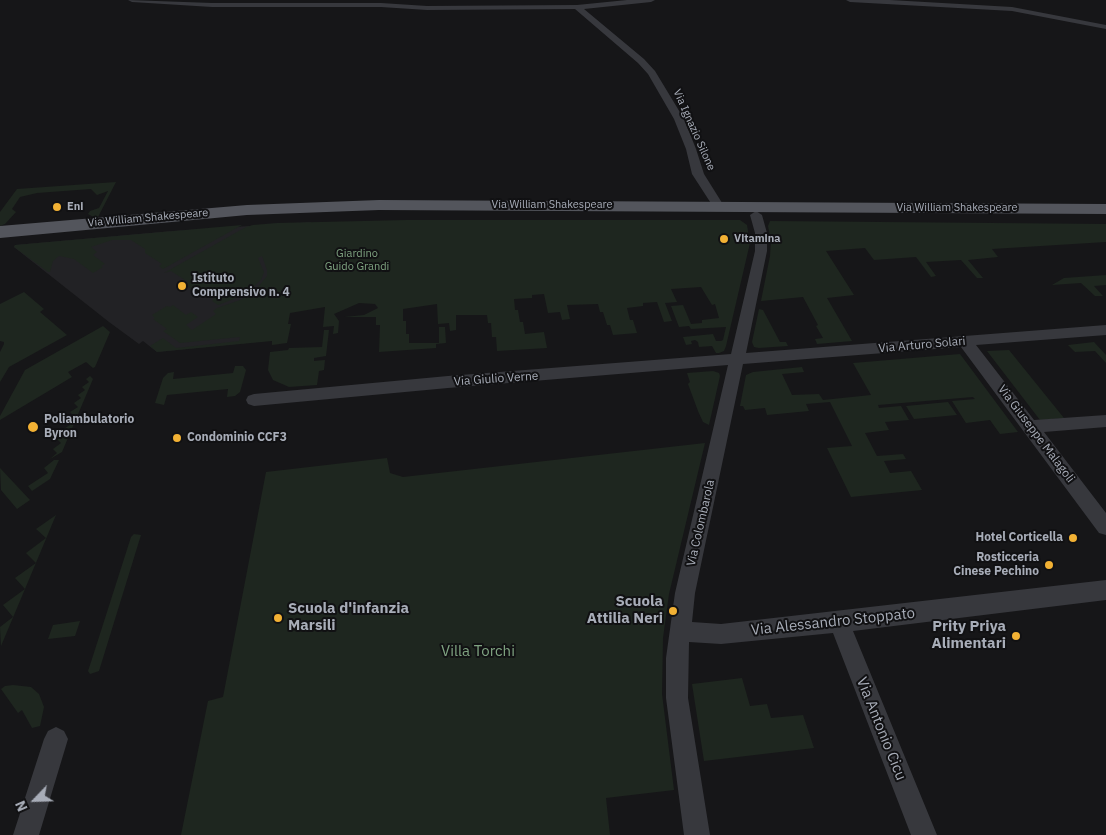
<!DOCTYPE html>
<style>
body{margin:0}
#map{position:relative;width:1106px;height:835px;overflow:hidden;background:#161618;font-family:"IBM Plex Sans",sans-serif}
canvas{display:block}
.north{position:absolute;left:10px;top:775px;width:50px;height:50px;-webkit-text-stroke:4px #111113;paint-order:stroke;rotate:246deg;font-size:14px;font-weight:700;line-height:20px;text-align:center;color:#a8adb8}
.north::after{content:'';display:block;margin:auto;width:18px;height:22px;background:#a8adb8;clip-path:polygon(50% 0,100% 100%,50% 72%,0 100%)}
</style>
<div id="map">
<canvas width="1106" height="835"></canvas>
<div class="north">N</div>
</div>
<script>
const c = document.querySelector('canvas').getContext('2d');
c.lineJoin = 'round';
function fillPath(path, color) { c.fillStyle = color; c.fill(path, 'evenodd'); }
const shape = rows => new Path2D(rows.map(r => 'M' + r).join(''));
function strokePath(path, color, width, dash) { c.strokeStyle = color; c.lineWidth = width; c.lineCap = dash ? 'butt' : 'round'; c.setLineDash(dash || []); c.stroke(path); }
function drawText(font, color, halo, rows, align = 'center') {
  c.font = font + ' "IBM Plex Sans",sans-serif'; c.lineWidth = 4; c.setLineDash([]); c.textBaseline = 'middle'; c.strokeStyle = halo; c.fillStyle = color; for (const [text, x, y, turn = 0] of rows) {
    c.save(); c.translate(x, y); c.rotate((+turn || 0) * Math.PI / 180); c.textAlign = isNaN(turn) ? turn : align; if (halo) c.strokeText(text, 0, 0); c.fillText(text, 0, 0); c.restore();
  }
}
const built = shape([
 [311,222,267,341,157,352,143,341,139,344,109,322,14,247,15,245,172,231]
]);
const green = shape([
 [116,182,97,219,88,214,90,211,99,208,108,191,97,195,91,189,37,193,20,197,12,209,16,212,5,224,0,226,0,212,17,189],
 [406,220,740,220,747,225,750,243,726,346,724,351,719,353,716,353,712,346,699,347,698,342,695,340,691,341,692,344,686,345,683,337,713,334,716,341,721,341,723,340,726,327,691,329,689,326,679,327,671,306,683,305,691,324,702,323,702,320,719,318,715,304,712,305,701,287,671,289,677,302,665,303,672,321,664,322,657,302,643,303,643,306,627,308,630,320,633,320,637,333,613,335,610,325,607,325,603,312,600,312,598,304,567,305,570,319,562,320,560,312,548,313,544,294,532,295,532,298,514,299,515,310,518,310,520,322,523,322,525,334,544,332,547,348,497,351,496,337,492,337,491,323,488,323,487,315,456,315,456,330,450,331,449,323,438,324,437,304,403,309,403,321,406,321,406,334,409,334,409,343,439,343,439,327,445,327,446,343,436,344,436,348,379,352,380,325,376,325,376,317,344,317,364,315,378,308,375,304,359,303,334,314,339,321,338,333,333,334,334,326,323,327,325,307,290,313,288,324,291,324,287,343,272,345,272,341,157,352,150,346,163,338,176,348,239,341,240,337,180,343,163,331,167,329,153,319,155,318,152,315,167,306,170,307,173,305,186,315,191,312,198,317,186,325,192,330,216,314,213,311,217,308,240,300,253,293,267,276,267,270,262,256,258,258,264,272,261,280,244,295,218,305,212,301,214,299,204,291,198,294,185,284,188,282,171,271,164,273,246,227,253,225,277,223],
 [770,221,1106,224,1106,242,992,249,998,257,968,260,983,278,977,278,961,260,926,262,936,276,931,277,916,257,874,260,865,248,826,251,854,295,827,298,852,341,817,344,815,339,823,338,816,326,818,325,803,297,761,301,770,256,771,241,768,226],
 [242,225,163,269,159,266,162,264,145,253,145,249,131,240,112,240,91,247,97,252,93,255,105,264,101,266,103,267,93,273,74,259,59,256,53,261,50,272,48,272,14,247,15,245],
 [1106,275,1106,285,1094,286,1103,296,1095,296,1081,283,1052,285,1064,278],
 [24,292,44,309,40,312,67,335,9,367,0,382,0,352,4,344,4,342,0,341,0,304],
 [759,309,763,310,780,342,786,342,788,346,759,348,754,347,752,342],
 [103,326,110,332,95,367,93,368,86,362,68,372,72,377,0,420,0,416,25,370],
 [324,330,329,330,326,356,314,358,314,361,325,360,324,370,319,371,317,385,289,387,273,380,268,370,270,352,288,350,289,348,322,347],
 [1094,342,1106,355,1106,363,1095,351,1075,352,1068,345],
 [1009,350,1064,418,1040,420,987,351],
 [960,354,1018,432,1000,434,990,420,966,423,952,401,975,399,973,397,878,405,879,408,901,406,909,420,885,422,889,430,865,433,877,456,903,454,906,459,884,461,890,473,911,471,922,490,851,497,827,448,852,446,830,402,806,404,809,411,767,415,765,408,745,410,743,406,740,406,746,375,753,372,802,367,804,372,782,374,792,395,819,394,823,400,871,395,853,363],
 [235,366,243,366,246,370,240,392,235,396,227,397,228,389,167,395,164,405,155,403,163,378,168,373,174,372,173,379,233,373],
 [713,371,719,373,720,376,709,425,703,422,698,411,688,384,690,382,687,373],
 [90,376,93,379,62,452,50,459,57,453,53,449,61,443,57,439,66,434,62,430,70,425,66,421,74,416,70,412,78,407,74,403,81,398,78,395,85,390,82,387,89,382,86,379],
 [948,402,957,415,914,419,906,406],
 [705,443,669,594,663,638,662,694,674,790,606,798,610,835,181,835,208,701,223,697,266,472,387,458,390,473,403,477],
 [54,460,59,460,50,479,32,491,28,486,48,473,44,468],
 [0,468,30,500,17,509,1,490],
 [56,515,25,589,1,646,0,627,13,617,3,605,25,589,15,578,36,563,26,553,46,538,36,529],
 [134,534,141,535,99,671,90,674,88,671,91,662,131,537],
 [80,621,75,636,48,639,53,625],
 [742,678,750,706,767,704,771,718,803,715,814,748,704,761,692,684],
 [13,685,31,687,39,694,44,707,40,726,32,728,22,710,18,713,1,689,5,686]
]);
const minor = shape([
 [128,0,212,3,381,3,427,6,577,5,627,0,655,0,651,2,584,9,644,59,655,71,684,119,696,149,704,174,724,206,718,210,714,208,692,174,686,149,674,119,648,74,638,63,575,9,427,10,381,7,212,7,132,2,128,0],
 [846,0,890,0,1012,7,1106,25,1106,29,1012,11,850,2,846,0],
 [756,211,762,215,767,233,767,251,746,353,1106,325,1106,335,976,345,1034,420,1106,415,1106,427,1044,432,1106,513,1106,535,1099,533,961,347,743,364,695,593,692,622,721,624,1106,580,1106,600,853,631,937,835,911,835,833,633,721,644,689,642,688,698,710,835,684,835,666,698,666,658,675,593,728,365,448,388,254,406,248,404,246,400,248,396,254,394,448,376,731,354,755,251,755,233,750,215,756,211],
 [56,727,64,731,68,739,39,835,13,835,44,739,48,731,56,727]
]);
const primary = shape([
 [379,200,1106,204,1106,214,379,210,247,215,0,238,0,226,247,205,379,200]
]);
const markers = [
 [57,207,5,"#f2b134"],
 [724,239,5,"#f2b134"],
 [182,286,5,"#f2b134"],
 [33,427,6,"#f2b134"],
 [177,438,5,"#f2b134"],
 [1073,538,5,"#f2b134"],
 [1049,565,5,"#f2b134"],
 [673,611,5,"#f2b134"],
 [278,618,5,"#f2b134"],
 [1016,636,5,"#f2b134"]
];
const farStreetnames = [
 ["Via Ignazio Silone",694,130,66],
 ["Via William Shakespeare",552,205],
 ["Via William Shakespeare",957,208],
 ["Via William Shakespeare",148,218,-5]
];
const farPoinames = [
 ["Eni",67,207],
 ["Vitamina",734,239]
];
const farParknames = [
 ["Giardino",357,254],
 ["Guido Grandi",357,267]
];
const poiNames = [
 ["Istituto",192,279],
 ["Comprensivo n. 4",192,293],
 ["Poliambulatorio",44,420],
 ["Byron",44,434],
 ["Condominio CCF3",187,438],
 ["Hotel Corticella",1063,538,"right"],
 ["Rosticceria",1039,558,"right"],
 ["Cinese Pechino",1039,572,"right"]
];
const streetNames = [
 ["Via Arturo Solari",922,345,-5],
 ["Via Giulio Verne",496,379,-4],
 ["Via Giuseppe Malagoli",1036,434,53],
 ["Via Colombarola",701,523,-77]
];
const nearPoinames = [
 ["Scuola",663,602],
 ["Attilia Neri",663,619],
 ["Scuola d'infanzia",288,609,"left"],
 ["Marsili",288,626,"left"],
 ["Prity Priya",1006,627],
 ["Alimentari",1006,644]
];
const nearStreetnames = [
 ["Via Alessandro Stoppato",833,622,-6],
 ["Via Antonio Cicu",881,729,68]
];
const nearParknames = [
 ["Villa Torchi",478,652]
];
fillPath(built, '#222225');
fillPath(green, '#1e261f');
fillPath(minor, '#37383d');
fillPath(primary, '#53555c');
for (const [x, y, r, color] of markers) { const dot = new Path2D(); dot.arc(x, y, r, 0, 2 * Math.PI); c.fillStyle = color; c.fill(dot); strokePath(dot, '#111113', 2); }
drawText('11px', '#a8adb8', '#111113', farStreetnames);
drawText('bold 11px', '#a8adb8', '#111113', farPoinames, 'left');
drawText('11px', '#7fa381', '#111113', farParknames);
drawText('bold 12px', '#a8adb8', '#111113', poiNames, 'left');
drawText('12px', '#a8adb8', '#111113', streetNames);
drawText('bold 15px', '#a8adb8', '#111113', nearPoinames, 'right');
drawText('15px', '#a8adb8', '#111113', nearStreetnames);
drawText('15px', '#7fa381', '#111113', nearParknames);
</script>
